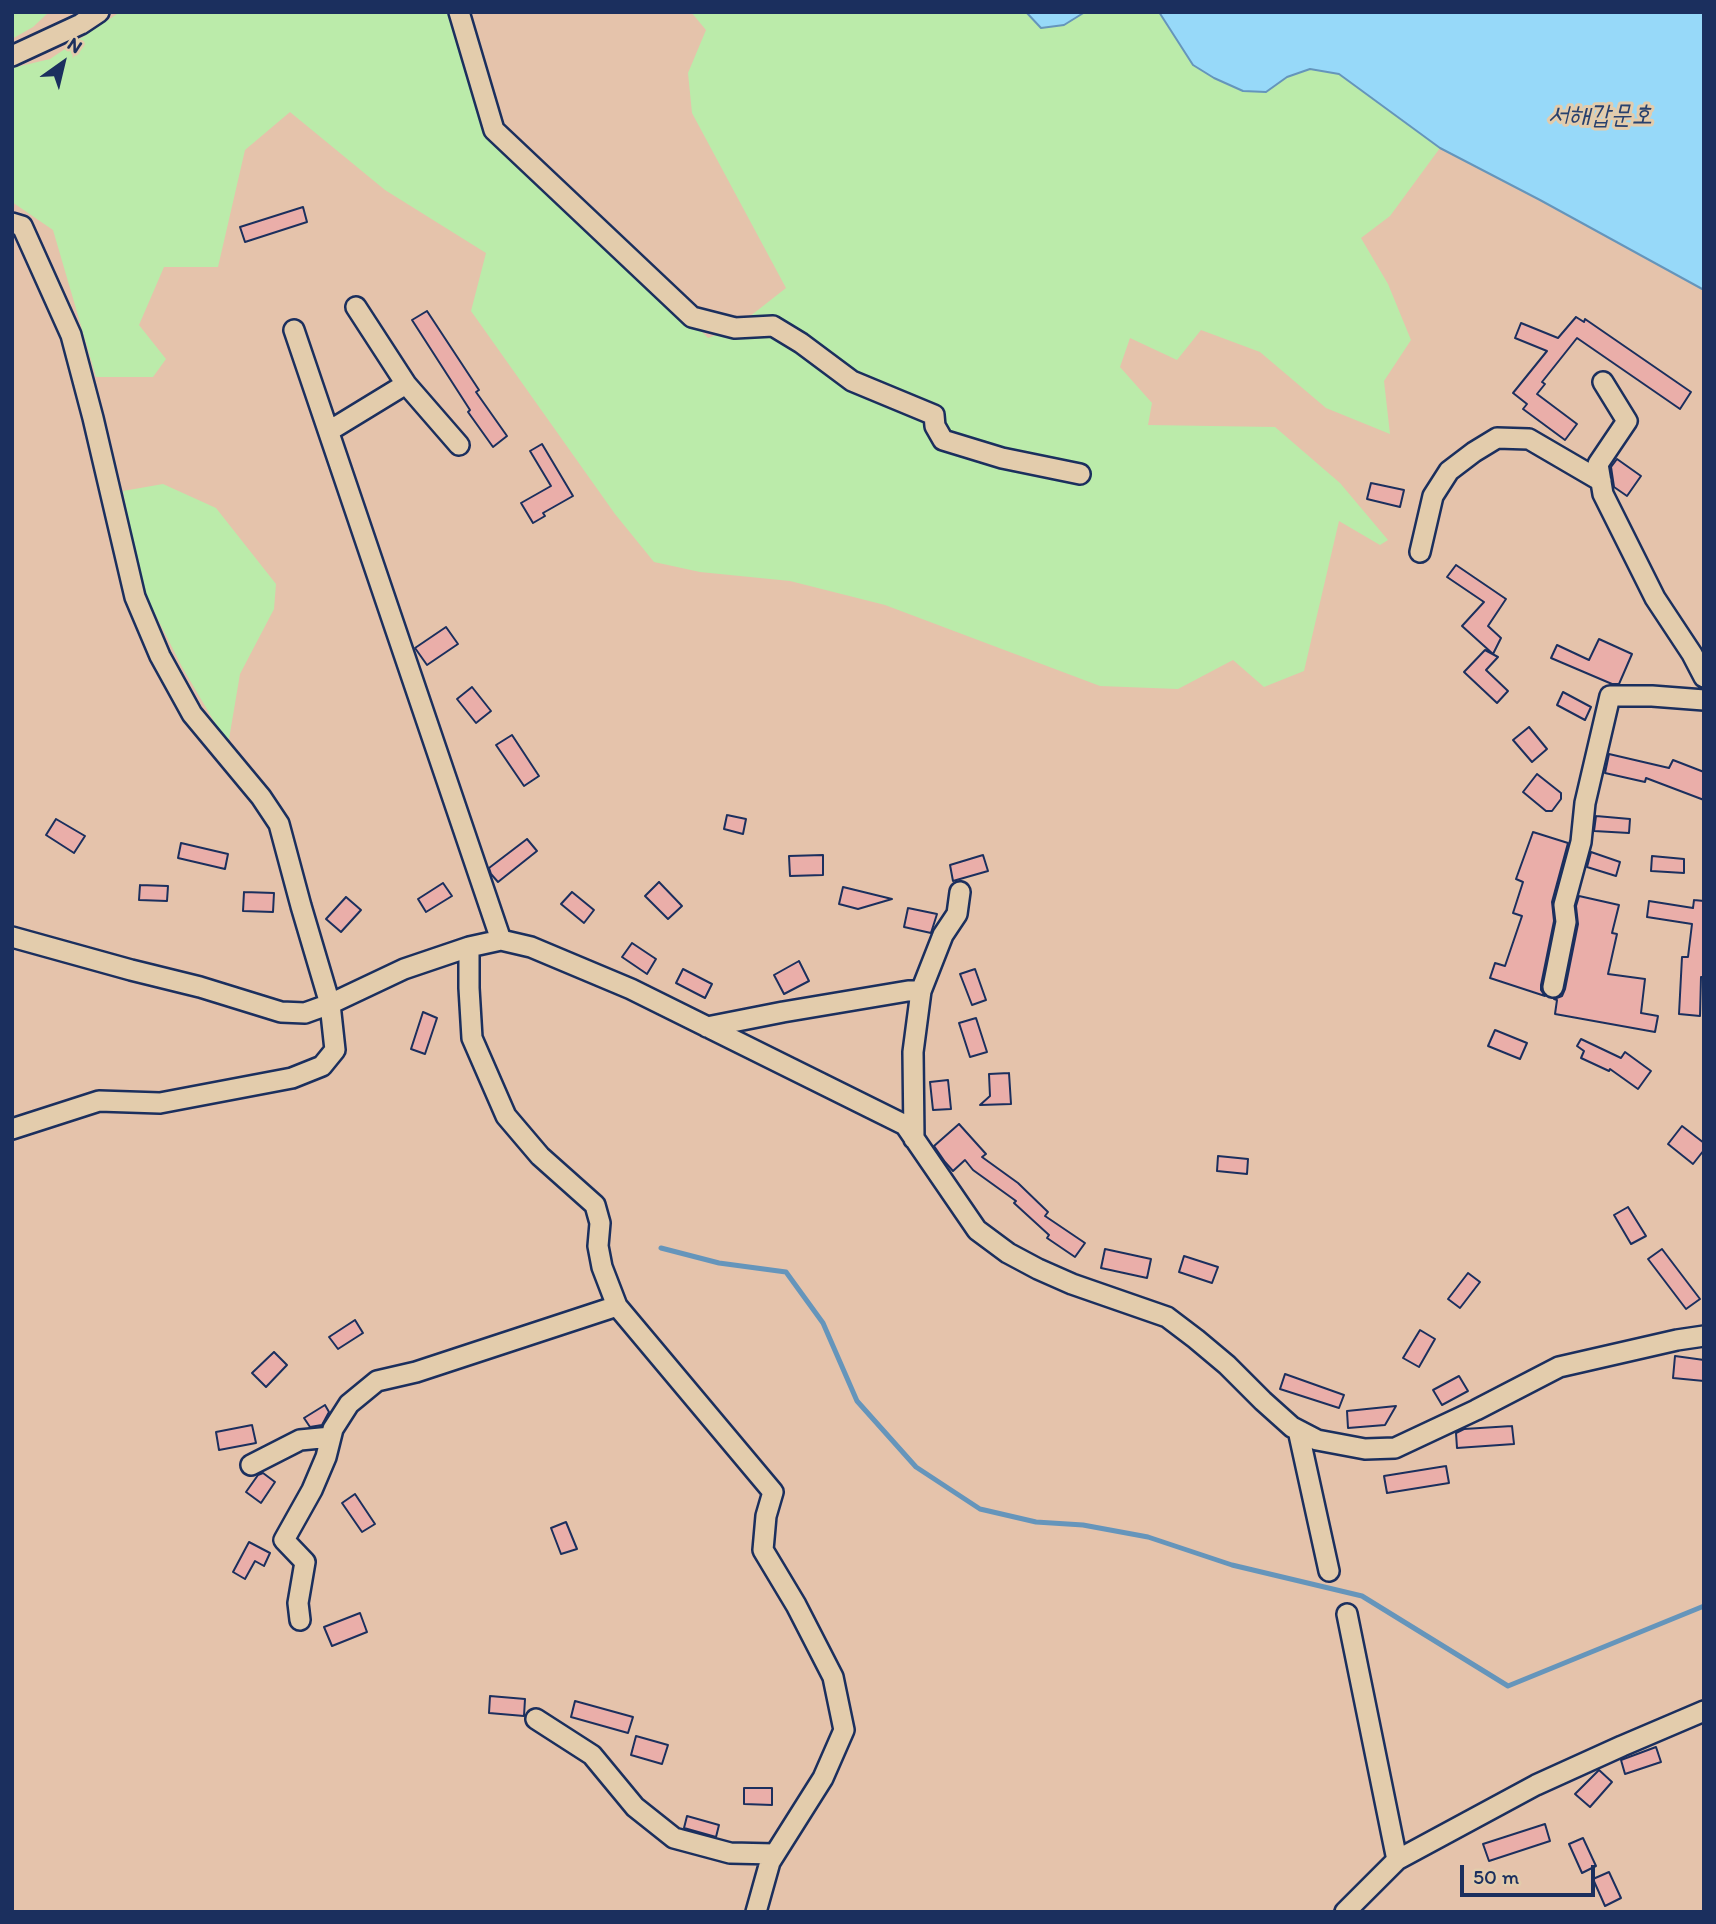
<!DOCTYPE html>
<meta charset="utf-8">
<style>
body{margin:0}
#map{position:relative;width:1716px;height:1924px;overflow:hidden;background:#e5c3ab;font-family:Itim,sans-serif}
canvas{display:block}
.frame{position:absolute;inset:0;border:14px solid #1b2f5e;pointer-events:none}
.north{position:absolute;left:28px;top:28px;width:70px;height:70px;-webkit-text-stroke:5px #e3ccac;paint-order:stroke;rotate:34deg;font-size:19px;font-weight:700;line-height:28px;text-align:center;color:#1b2f5e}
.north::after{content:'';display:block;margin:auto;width:24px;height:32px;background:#1b2f5e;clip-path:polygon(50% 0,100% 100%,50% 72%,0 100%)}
.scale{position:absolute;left:1460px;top:1865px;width:135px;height:32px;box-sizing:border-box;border:4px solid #1b2f5e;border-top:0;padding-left:9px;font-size:21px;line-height:24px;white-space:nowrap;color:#1b2f5e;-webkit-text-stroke:5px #e3ccac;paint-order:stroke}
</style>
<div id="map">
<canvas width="1716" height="1924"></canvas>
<div class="frame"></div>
<div class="north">N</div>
<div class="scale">50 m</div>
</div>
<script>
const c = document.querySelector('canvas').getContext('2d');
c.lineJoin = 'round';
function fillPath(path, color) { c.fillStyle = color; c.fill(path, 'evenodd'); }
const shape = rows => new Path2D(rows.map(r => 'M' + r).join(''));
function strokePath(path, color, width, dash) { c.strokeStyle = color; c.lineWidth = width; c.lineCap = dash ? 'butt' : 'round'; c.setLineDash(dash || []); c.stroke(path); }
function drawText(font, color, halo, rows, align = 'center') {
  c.font = font + ' Itim,"Poor Story",sans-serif'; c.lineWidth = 6; c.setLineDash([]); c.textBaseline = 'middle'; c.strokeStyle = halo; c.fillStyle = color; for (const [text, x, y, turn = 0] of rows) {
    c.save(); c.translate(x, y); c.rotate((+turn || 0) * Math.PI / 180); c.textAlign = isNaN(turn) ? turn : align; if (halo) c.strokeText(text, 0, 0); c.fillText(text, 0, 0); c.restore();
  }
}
const green = shape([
 [12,12,49,12,33,27,12,39],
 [120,12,447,12,477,88,485,134,627,255,708,338,735,328,786,288,692,113,688,73,706,30,691,12,1026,12,1041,28,1064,25,1085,12,1159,12,1193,65,1214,78,1243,91,1265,92,1287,77,1310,69,1339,74,1440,148,1390,216,1361,238,1388,284,1411,340,1384,381,1390,434,1326,408,1260,352,1201,330,1177,360,1130,338,1120,367,1152,403,1148,425,1275,427,1340,483,1388,540,1380,545,1339,521,1304,671,1264,687,1233,660,1178,689,1100,686,885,605,790,581,700,572,654,562,615,514,471,311,486,253,385,190,290,112,245,150,218,267,164,267,139,325,166,359,153,377,96,377,53,230,12,202,12,68,50,59],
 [163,484,216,508,276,584,274,609,240,674,228,745,182,667,141,586,123,491]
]);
const water = shape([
 [1026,12,1085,12,1064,25,1041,28,1026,12],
 [1159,12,1704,12,1704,290,1540,200,1440,148,1339,74,1310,69,1287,77,1266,92,1243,91,1214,78,1193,65,1159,12]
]);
const stream = shape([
 [661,1248,719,1263,786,1272,823,1323,857,1401,916,1467,980,1509,1036,1522,1083,1525,1148,1537,1232,1565,1362,1596,1508,1686,1704,1606]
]);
const building = shape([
 [303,207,307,222,245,242,240,227,303,207],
 [427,311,479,390,476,392,507,436,493,447,468,412,470,410,412,320,427,311],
 [1576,317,1584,322,1585,319,1691,392,1680,409,1577,338,1542,382,1545,384,1537,394,1577,424,1565,440,1523,409,1527,404,1513,393,1547,351,1515,338,1521,323,1558,338,1576,317],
 [542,444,573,496,543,513,545,516,533,523,521,503,551,486,530,451,542,444],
 [1617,459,1641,476,1627,496,1614,487,1611,467,1617,459],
 [1371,483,1404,490,1400,507,1367,499,1371,483],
 [1456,565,1506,599,1488,626,1501,638,1493,654,1462,626,1484,602,1447,577,1456,565],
 [446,627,458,644,427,665,415,648,446,627],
 [1599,639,1632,654,1619,684,1612,684,1551,658,1557,645,1589,660,1599,639],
 [1485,650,1498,657,1486,670,1508,691,1497,703,1464,672,1485,650],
 [472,687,491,711,476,723,457,699,472,687],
 [1563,692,1591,707,1585,720,1557,705,1563,692],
 [1529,727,1547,749,1532,762,1513,740,1529,727],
 [512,735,539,776,524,786,496,745,512,735],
 [1609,754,1669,768,1673,760,1704,772,1704,800,1646,778,1645,782,1605,773,1609,754],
 [1537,774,1561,793,1561,799,1552,811,1546,811,1523,792,1537,774],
 [727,815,746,819,743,834,724,829,727,815],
 [1596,816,1630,819,1629,833,1594,831,1596,816],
 [56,819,85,836,74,853,46,835,56,819],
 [1533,832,1568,843,1552,902,1554,921,1541,985,1541,990,1545,996,1490,978,1495,963,1505,966,1522,916,1513,913,1523,882,1516,879,1533,832],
 [527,839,537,851,498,882,491,874,489,868,527,839],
 [181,843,228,854,225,869,178,858,181,843],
 [1591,852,1620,862,1616,876,1587,867,1591,852],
 [823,855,823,875,790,876,789,856,823,855],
 [983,855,988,871,953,881,950,865,983,855],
 [1652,856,1684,859,1684,873,1651,871,1652,856],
 [659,882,682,906,668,919,645,896,659,882],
 [443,883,452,896,426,912,418,899,443,883],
 [140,885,168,886,167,901,139,900,140,885],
 [843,887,892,899,858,909,839,904,843,887],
 [244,892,274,893,273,912,243,911,244,892],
 [572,892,594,910,584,923,561,904,572,892],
 [1579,896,1619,905,1612,933,1617,934,1608,974,1645,979,1641,1013,1658,1016,1655,1032,1555,1014,1557,1000,1554,999,1562,996,1565,989,1578,924,1576,906,1579,896],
 [346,897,361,910,341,932,326,919,346,897],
 [1694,900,1704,901,1704,977,1701,977,1700,1016,1679,1014,1682,957,1688,957,1692,924,1647,917,1649,901,1693,908,1694,900],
 [908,908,937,914,931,933,904,927,908,908],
 [632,943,656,959,647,974,622,957,632,943],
 [799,961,809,981,784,994,774,975,799,961],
 [683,969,712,984,705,998,676,983,683,969],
 [975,969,986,1000,972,1005,960,974,975,969],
 [423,1012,437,1018,425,1054,411,1049,423,1012],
 [976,1018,987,1052,970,1057,959,1023,976,1018],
 [1495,1030,1527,1043,1520,1059,1488,1046,1495,1030],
 [1581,1039,1621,1058,1625,1052,1651,1071,1638,1089,1610,1069,1609,1071,1581,1058,1584,1051,1577,1046,1581,1039],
 [1009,1073,1011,1104,980,1105,990,1096,989,1074,1009,1073],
 [948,1080,951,1109,933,1110,930,1082,948,1080],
 [959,1124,986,1154,982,1157,1018,1183,1048,1212,1045,1216,1085,1243,1075,1257,1047,1238,1049,1235,1014,1203,1016,1201,973,1170,965,1160,953,1171,945,1162,934,1146,959,1124],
 [1682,1126,1704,1143,1704,1150,1693,1164,1668,1144,1682,1126],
 [1218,1156,1248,1159,1247,1174,1217,1171,1218,1156],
 [1628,1207,1646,1236,1631,1244,1614,1215,1628,1207],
 [1105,1249,1151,1259,1147,1278,1101,1268,1105,1249],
 [1662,1249,1700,1299,1686,1309,1648,1259,1662,1249],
 [1184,1256,1218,1267,1212,1283,1179,1272,1184,1256],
 [1468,1273,1480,1282,1460,1308,1448,1299,1468,1273],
 [355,1320,363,1333,338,1349,329,1337,355,1320],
 [1420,1330,1435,1339,1419,1367,1403,1358,1420,1330],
 [274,1352,287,1365,266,1387,252,1373,274,1352],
 [1675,1356,1704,1360,1704,1381,1673,1378,1675,1356],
 [1285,1374,1344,1395,1339,1408,1280,1389,1285,1374],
 [1459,1376,1468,1391,1442,1405,1433,1390,1459,1376],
 [325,1405,329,1412,322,1425,310,1427,304,1418,325,1405],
 [1396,1406,1385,1425,1348,1428,1347,1411,1396,1406],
 [252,1425,256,1443,219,1450,216,1432,252,1425],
 [1512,1426,1514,1444,1457,1448,1456,1433,1464,1429,1512,1426],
 [1446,1466,1449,1483,1387,1493,1384,1476,1446,1466],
 [263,1473,275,1482,261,1503,246,1492,258,1475,263,1473],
 [355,1494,375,1524,362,1532,342,1503,355,1494],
 [566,1522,577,1549,561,1554,551,1528,566,1522],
 [249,1542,270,1553,264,1566,255,1561,245,1579,233,1572,249,1542],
 [360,1613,367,1632,332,1646,324,1627,360,1613],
 [490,1696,525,1699,524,1716,489,1713,490,1696],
 [575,1701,633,1717,628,1733,571,1717,575,1701],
 [636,1736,668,1745,662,1764,631,1755,636,1736],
 [1656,1747,1661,1762,1625,1774,1621,1760,1656,1747],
 [1599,1770,1612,1782,1590,1807,1575,1794,1599,1770],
 [744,1788,772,1788,772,1805,744,1804,744,1788],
 [687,1816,719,1825,716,1837,684,1828,687,1816],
 [1545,1824,1550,1841,1489,1861,1483,1844,1545,1824],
 [1583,1838,1596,1866,1582,1873,1569,1844,1583,1838],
 [1609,1872,1621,1898,1605,1906,1593,1879,1609,1872]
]);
const minor = shape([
 [459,12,494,130,692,317,735,328,773,326,801,343,852,381,934,415,935,426,943,440,1002,458,1080,474],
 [12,56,81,24,99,12],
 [12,223,22,226,71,335,93,418,135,597,160,656,192,714,261,797,279,824,301,906,330,1004,335,1050,322,1066,292,1078,160,1103,99,1101,12,1129],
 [294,330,501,940],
 [1603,382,1627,421,1598,464,1603,494,1655,598,1692,654,1704,677],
 [406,384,459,445],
 [329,431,406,384,356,307],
 [1420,552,1433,496,1449,471,1474,452,1497,438,1529,439,1601,481],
 [12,937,131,970,200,987,281,1012,305,1013,330,1004,404,969,469,947,501,940,531,947,631,989,905,1125,977,1230,1008,1253,1038,1269,1072,1284,1167,1317,1196,1339,1227,1365,1263,1401,1292,1427,1317,1440,1365,1449,1395,1448,1476,1410,1559,1367,1677,1340,1704,1336],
 [469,947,469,988,472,1038,506,1116,540,1156,595,1205,600,1223,598,1246,602,1267,617,1306,773,1492,766,1516,763,1550,796,1605,833,1677,844,1730,823,1778,770,1862,756,1912],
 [1553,987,1566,922,1564,905,1581,842,1585,803,1610,696,1652,696,1704,700],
 [707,1027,783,1012,908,991,921,991],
 [914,1139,913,1052,921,991,943,935,957,914,960,892],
 [1298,1430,1329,1571],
 [251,1465,300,1440,331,1437],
 [300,1620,298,1603,305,1562,284,1540,312,1490,326,1457,333,1429,349,1404,377,1381,416,1372,617,1306],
 [536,1719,592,1755,635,1807,674,1838,730,1853,775,1854],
 [1397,1860,1536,1785,1622,1746,1704,1711],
 [1345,1912,1397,1860,1347,1614]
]);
const waterNames = [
 ["서해갑문호",1600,116]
];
fillPath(green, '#bbebaa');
fillPath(water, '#97d9f9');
strokePath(water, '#6595bb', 2);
strokePath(stream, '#6595bb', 5);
fillPath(building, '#eaaea9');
strokePath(building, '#1b2f5e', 2);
strokePath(minor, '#1b2f5e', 24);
strokePath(minor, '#e3ccac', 19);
drawText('italic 26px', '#27406e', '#e3ccac', waterNames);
</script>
